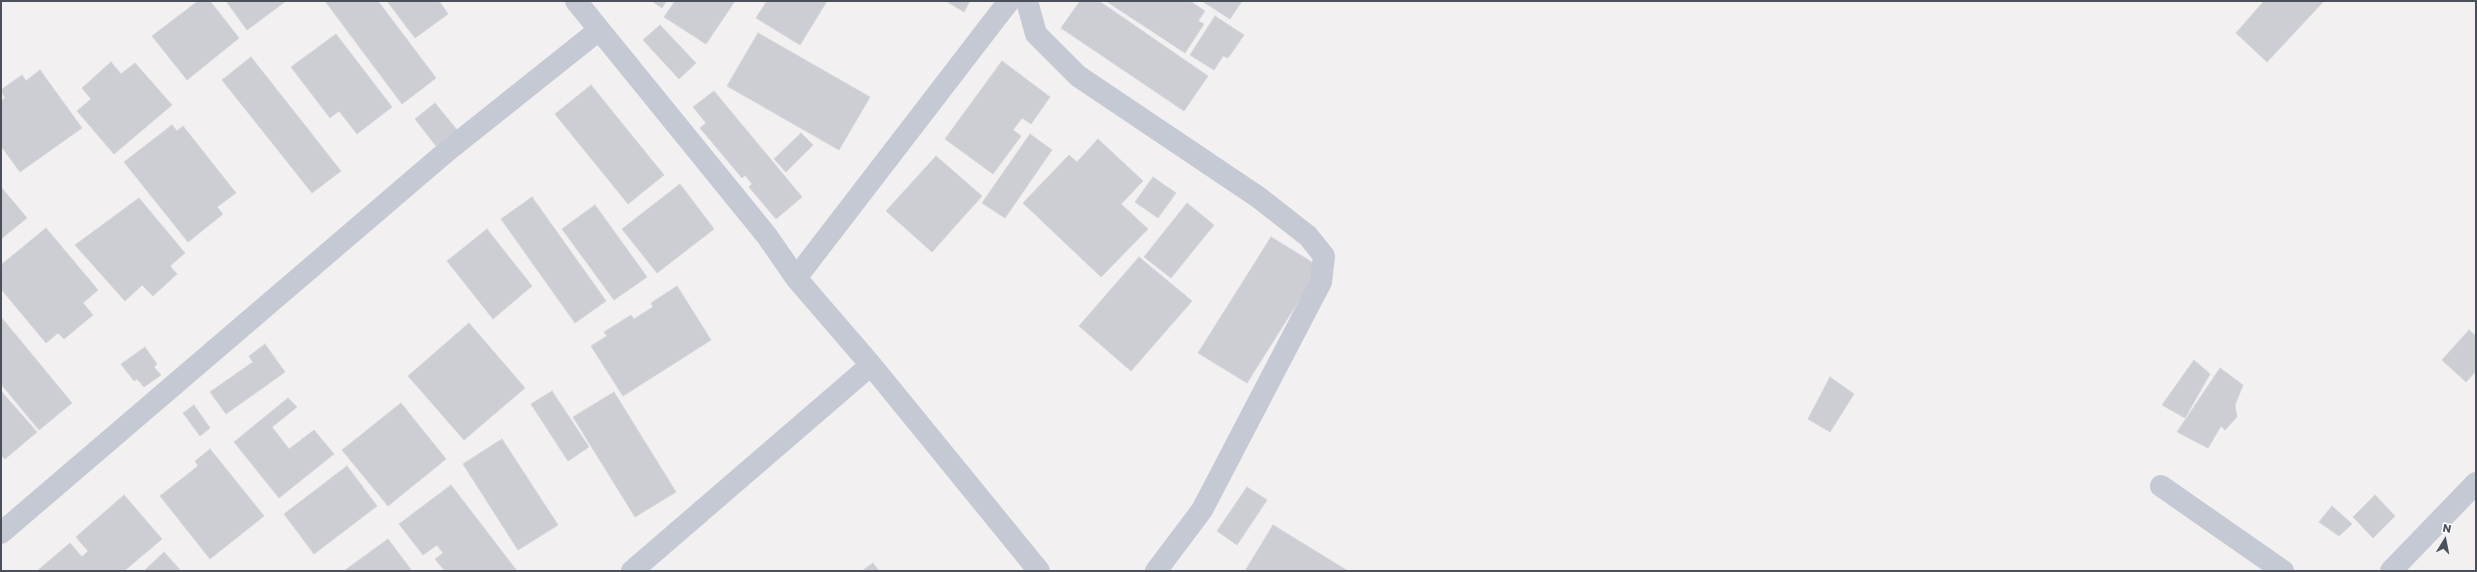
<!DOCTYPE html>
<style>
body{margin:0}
#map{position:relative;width:2477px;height:572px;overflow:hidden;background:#f2f0f0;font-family:Poppins,sans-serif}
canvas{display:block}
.frame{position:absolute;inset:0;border:2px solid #494f5b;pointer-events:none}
.north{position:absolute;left:2425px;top:520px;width:40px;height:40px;-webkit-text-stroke:3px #fff;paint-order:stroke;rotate:10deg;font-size:11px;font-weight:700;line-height:16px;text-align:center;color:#494f5b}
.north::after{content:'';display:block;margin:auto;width:14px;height:18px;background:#494f5b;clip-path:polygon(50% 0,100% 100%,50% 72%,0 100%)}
</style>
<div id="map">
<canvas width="2477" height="572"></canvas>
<div class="frame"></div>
<div class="north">N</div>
</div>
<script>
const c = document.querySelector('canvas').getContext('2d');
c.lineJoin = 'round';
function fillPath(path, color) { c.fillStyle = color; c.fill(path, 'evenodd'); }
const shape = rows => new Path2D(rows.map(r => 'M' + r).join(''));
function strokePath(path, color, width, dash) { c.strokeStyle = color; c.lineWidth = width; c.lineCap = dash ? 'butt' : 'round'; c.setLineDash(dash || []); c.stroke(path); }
const building = shape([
 [198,1,210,1,239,38,187,80,152,36,198,1],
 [226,1,286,1,247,30,226,1],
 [325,1,378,1,436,78,402,104,325,1],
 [387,1,439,1,448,14,415,38,387,1],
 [652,1,666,1,662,8,652,1],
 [675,1,735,1,706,44,664,17,675,1],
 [767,1,827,1,800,45,756,18,767,1],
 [946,1,970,1,964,12,946,1],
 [1080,1,1099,1,1208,76,1184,111,1061,28,1080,1],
 [1106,1,1190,1,1205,11,1198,21,1204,24,1185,53,1106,1],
 [1202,1,1242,1,1230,19,1202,1],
 [2264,1,2324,1,2267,62,2236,33,2264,1],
 [1215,16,1244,35,1228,58,1223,56,1214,70,1190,55,1215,16],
 [660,25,696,63,679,79,643,40,660,25],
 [758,33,870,97,839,150,727,86,758,33],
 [336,34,392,107,357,134,339,111,330,118,291,67,336,34],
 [251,57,341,171,312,193,222,80,251,57],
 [1002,61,1050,97,1031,124,1022,118,1013,130,1021,136,993,174,945,139,1002,61],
 [111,62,121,74,135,63,172,105,114,154,77,111,91,99,82,88,111,62],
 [40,70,82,128,20,172,1,146,1,101,5,98,1,90,22,75,26,81,40,70],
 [591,85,664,175,628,204,555,114,591,85],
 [714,91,802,197,776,219,749,187,752,184,745,175,742,178,700,128,706,123,693,107,714,91],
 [435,103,457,130,436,146,415,119,435,103],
 [172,125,177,131,183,126,236,193,217,207,223,214,188,242,124,162,172,125],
 [801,133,813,145,786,172,774,159,801,133],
 [1030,134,1052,150,1005,218,982,203,1030,134],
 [1098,139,1143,181,1121,204,1148,229,1101,277,1023,203,1069,155,1077,162,1098,139],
 [936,156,982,196,932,252,886,211,936,156],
 [1153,177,1176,193,1158,218,1135,202,1153,177],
 [680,184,714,229,657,273,622,229,680,184],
 [1,187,27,218,1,239,1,187],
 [532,197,606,301,575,323,501,219,532,197],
 [139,198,185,253,170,266,177,274,153,296,142,285,125,301,75,245,139,198],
 [1187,203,1214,225,1171,278,1144,257,1187,203],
 [595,205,647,277,614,300,562,229,595,205],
 [46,228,98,290,83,303,93,315,64,339,58,333,46,343,1,289,1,265,46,228],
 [487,229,532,286,493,319,447,261,487,229],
 [1271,237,1320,267,1247,383,1198,353,1271,237],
 [1139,257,1192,301,1131,371,1079,326,1139,257],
 [677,286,711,340,623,396,591,346,607,336,604,332,631,315,634,319,653,307,651,303,677,286],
 [1,317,72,403,39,430,1,384,1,317],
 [469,323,525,388,464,440,408,376,469,323],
 [2469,330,2476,336,2476,371,2466,382,2442,360,2469,330],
 [265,344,285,372,226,414,210,392,253,362,249,356,265,344],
 [145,347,157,364,154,367,161,375,144,387,137,379,134,381,121,364,145,347],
 [2194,360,2210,374,2185,418,2162,405,2194,360],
 [2220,368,2243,385,2235,405,2237,417,2225,430,2221,426,2208,448,2177,432,2220,368],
 [1830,377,1854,394,1830,432,1808,419,1830,377],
 [1,391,37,432,5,459,1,455,1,391],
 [552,391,589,447,568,461,531,404,552,391],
 [614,392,676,492,635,517,573,417,614,392],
 [288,398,297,407,272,427,289,449,314,430,334,454,279,498,234,442,288,398],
 [401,403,446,459,388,506,342,450,401,403],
 [194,405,210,428,200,436,183,413,194,405],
 [502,439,558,525,518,550,463,464,502,439],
 [210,449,264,516,210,559,160,496,198,466,195,461,210,449],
 [347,466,377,506,314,554,284,514,347,466],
 [451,485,517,571,445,571,435,559,443,553,437,545,423,555,399,524,451,485],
 [1247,487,1267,500,1237,545,1217,531,1247,487],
 [124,495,162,539,124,571,37,571,70,543,82,557,88,551,76,537,124,495],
 [2375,495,2395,516,2373,538,2353,517,2375,495],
 [2332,506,2352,524,2339,536,2319,522,2332,506],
 [1273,525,1348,571,1245,571,1273,525],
 [388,539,412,571,344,571,388,539],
 [164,552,181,571,144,571,164,552],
 [873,563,879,571,862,571,873,563]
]);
const minor = shape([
 [576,1,767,236,796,278,871,365,1039,571],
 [1027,1,1036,34,1078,76,1258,197,1308,236,1324,256,1321,282,1202,510,1156,571],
 [796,278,1009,1],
 [2161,486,2283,571],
 [1,533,446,152,599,30],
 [632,571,871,365],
 [2391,571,2476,483]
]);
fillPath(building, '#cdced4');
strokePath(building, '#d4d5da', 1);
strokePath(minor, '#c4c9d3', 22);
</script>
